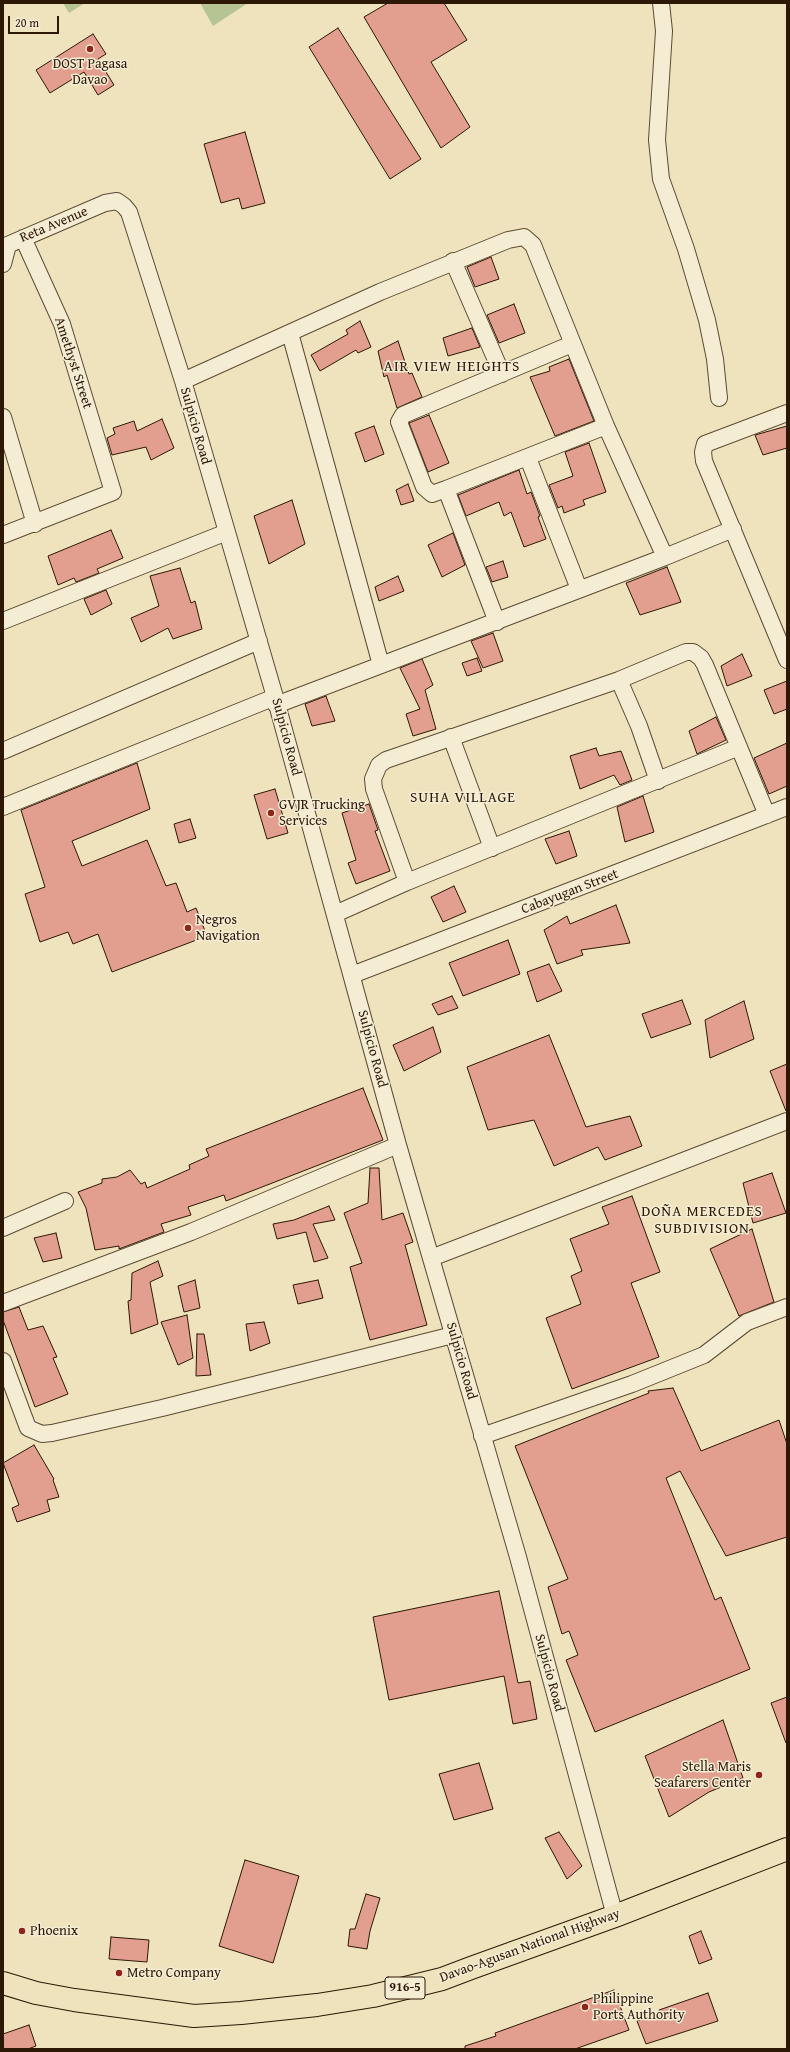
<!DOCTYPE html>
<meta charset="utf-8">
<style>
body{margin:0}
#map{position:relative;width:790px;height:2052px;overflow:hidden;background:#eee3bd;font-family:"Gentium Book Plus",serif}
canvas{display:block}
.frame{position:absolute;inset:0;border:4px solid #2d1705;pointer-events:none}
.scale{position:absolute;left:8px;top:16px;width:51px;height:18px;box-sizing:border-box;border:2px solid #2d1705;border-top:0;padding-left:5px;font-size:12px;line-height:14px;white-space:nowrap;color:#2d1705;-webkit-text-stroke:3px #f4edd4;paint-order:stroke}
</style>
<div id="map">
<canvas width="790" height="2052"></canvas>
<div class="frame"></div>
<div class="scale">20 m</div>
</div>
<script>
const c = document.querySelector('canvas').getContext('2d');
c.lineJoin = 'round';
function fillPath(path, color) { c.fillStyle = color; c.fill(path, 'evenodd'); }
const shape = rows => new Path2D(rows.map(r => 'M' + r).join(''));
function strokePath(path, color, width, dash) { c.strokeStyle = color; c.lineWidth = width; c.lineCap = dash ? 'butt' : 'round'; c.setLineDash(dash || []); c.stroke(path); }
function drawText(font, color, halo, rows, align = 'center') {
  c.font = font + ' "Gentium Book Plus",serif'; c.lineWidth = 3; c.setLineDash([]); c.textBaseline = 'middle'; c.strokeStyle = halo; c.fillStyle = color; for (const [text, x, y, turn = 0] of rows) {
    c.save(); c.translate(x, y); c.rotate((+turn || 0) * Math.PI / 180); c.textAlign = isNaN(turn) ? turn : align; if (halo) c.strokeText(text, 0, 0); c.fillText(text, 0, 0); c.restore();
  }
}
const green = shape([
 [63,3,85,3,69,13],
 [200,3,248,3,213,26]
]);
const building = shape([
 [388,3,444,3,467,40,431,62,470,127,441,148,364,17,388,3],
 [338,28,421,159,390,179,309,47,338,28],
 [93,34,106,54,98,59,114,85,98,95,84,72,50,93,36,70,93,34],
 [245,132,265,203,242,209,239,198,221,203,204,144,245,132],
 [491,257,499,279,475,287,467,267,491,257],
 [514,304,525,333,499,343,487,315,514,304],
 [360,321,371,347,358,353,356,350,320,371,311,355,348,334,346,330,360,321],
 [472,328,480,347,448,356,443,338,472,328],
 [398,341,409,374,412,373,422,397,397,408,387,375,384,377,378,351,398,341],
 [569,359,594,421,555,436,530,377,550,371,549,367,569,359],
 [429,415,449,463,428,472,409,423,429,415],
 [162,419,174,448,151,460,146,447,112,455,107,438,115,434,113,428,134,421,137,431,162,419],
 [374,426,384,454,365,462,355,433,374,426],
 [787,426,787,448,763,455,755,435,787,426],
 [589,443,606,492,583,500,585,505,564,513,562,506,558,508,549,485,573,476,565,452,589,443],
 [519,470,527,494,531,492,540,516,538,517,546,539,524,547,511,512,504,516,499,502,466,516,458,495,519,470],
 [408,484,414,501,401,505,396,490,408,484],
 [292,500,305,544,269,564,254,516,292,500],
 [111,530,123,558,97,569,99,573,76,582,74,578,58,585,48,556,111,530],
 [453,533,465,565,442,577,428,545,453,533],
 [503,561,508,577,492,582,486,567,503,561],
 [667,567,681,602,640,615,626,583,667,567],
 [180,568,191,603,195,601,202,629,173,639,168,628,141,642,131,618,159,606,150,576,180,568],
 [398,576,404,591,379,601,375,587,398,576],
 [106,590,112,604,91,615,84,599,106,590],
 [493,633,503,661,483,668,471,641,493,633],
 [742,654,752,676,727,686,721,666,742,654],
 [477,658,482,671,467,676,462,663,477,658],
 [422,659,433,685,425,690,436,729,413,736,406,714,420,709,400,668,422,659],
 [787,681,787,709,774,714,764,690,787,681],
 [326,696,335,721,312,726,305,704,326,696],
 [716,717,726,740,697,754,689,731,716,717],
 [787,743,787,786,769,794,754,758,787,743],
 [596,748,599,756,621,751,632,780,620,785,614,775,580,789,570,756,596,748],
 [137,763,150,809,72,841,82,866,147,840,166,886,176,883,187,912,196,908,207,936,112,972,98,934,73,944,68,932,40,942,25,894,45,887,21,810,137,763],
 [275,789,288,833,267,839,254,795,275,789],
 [643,796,654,832,625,842,617,807,643,796],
 [369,804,378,830,375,831,390,871,356,884,348,863,356,860,342,813,369,804],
 [190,819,196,838,179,843,174,824,190,819],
 [569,831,577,856,556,864,545,839,569,831],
 [454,886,466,912,443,922,431,897,454,886],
 [616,905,630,943,581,950,583,955,557,964,544,930,567,916,570,924,616,905],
 [508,940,520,974,463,996,449,963,508,940],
 [549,964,562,991,537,1002,527,972,549,964],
 [452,996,458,1008,438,1015,432,1004,452,996],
 [682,1000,691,1024,651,1038,642,1014,682,1000],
 [744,1001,754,1039,710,1058,705,1020,744,1001],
 [433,1027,441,1052,404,1071,393,1045,433,1027],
 [549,1035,586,1127,630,1116,642,1146,605,1160,598,1147,554,1166,534,1120,488,1130,467,1067,549,1035],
 [787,1064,787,1111,786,1111,770,1071,787,1064],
 [363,1088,383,1140,226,1201,224,1195,188,1207,191,1215,161,1224,164,1232,119,1249,119,1246,95,1250,86,1208,78,1192,102,1183,102,1179,117,1177,130,1170,141,1184,145,1182,147,1188,190,1169,189,1165,209,1156,206,1149,363,1088],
 [370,1168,379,1168,382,1220,403,1213,413,1242,405,1245,427,1325,370,1340,350,1267,362,1263,344,1213,368,1203,370,1168],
 [772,1173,786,1213,753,1223,743,1183,772,1173],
 [632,1196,660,1272,631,1283,659,1357,572,1389,546,1318,581,1304,571,1276,582,1271,570,1239,609,1224,602,1207,632,1196],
 [329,1206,335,1220,313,1224,328,1258,314,1262,306,1232,277,1239,273,1224,294,1220,329,1206],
 [752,1229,774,1302,739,1316,710,1249,752,1229],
 [56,1233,62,1258,43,1262,34,1238,56,1233],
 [158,1261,163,1276,150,1282,158,1324,131,1334,128,1301,131,1300,132,1273,158,1261],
 [195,1280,200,1308,184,1312,178,1286,195,1280],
 [318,1280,323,1298,298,1304,293,1285,318,1280],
 [19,1307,28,1330,43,1326,57,1357,53,1358,68,1394,35,1407,3,1320,3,1312,19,1307],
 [187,1315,193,1358,178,1365,161,1322,187,1315],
 [264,1322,270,1343,250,1351,246,1324,264,1322],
 [197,1334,204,1334,211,1375,196,1376,197,1334],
 [673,1388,701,1451,779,1420,787,1444,787,1537,726,1556,680,1471,666,1478,715,1600,721,1597,750,1669,595,1732,566,1660,578,1655,569,1631,562,1634,548,1587,568,1579,515,1446,649,1393,648,1391,673,1388],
 [34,1445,54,1479,53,1480,59,1497,47,1500,50,1511,17,1522,12,1508,19,1505,3,1463,34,1445],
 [499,1591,518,1683,530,1681,537,1719,513,1724,504,1676,389,1700,373,1617,499,1591],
 [787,1697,787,1743,786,1743,771,1703,787,1697],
 [723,1720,743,1778,709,1792,669,1817,645,1756,723,1720],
 [479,1763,493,1809,454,1820,439,1774,479,1763],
 [559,1832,582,1866,567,1879,545,1838,559,1832],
 [245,1860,299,1876,273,1963,219,1946,245,1860],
 [366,1894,380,1898,370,1931,367,1949,348,1946,350,1929,355,1929,366,1894],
 [701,1931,712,1959,699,1964,689,1936,701,1931],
 [111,1937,149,1940,147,1962,109,1959,111,1937],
 [614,1990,629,2030,575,2049,465,2049,465,2046,496,2036,495,2033,614,1990],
 [708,1993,718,2021,646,2044,637,2021,660,2012,659,2010,708,1993],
 [29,2025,36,2046,28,2049,3,2049,3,2034,29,2025]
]);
const minor = shape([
 [661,3,664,31,657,140,661,179,686,249,707,320,715,359,719,398],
 [3,247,105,203,117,201,124,206,129,212,183,381,275,697,398,1145,518,1557,615,1916],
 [453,261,502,374],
 [3,264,8,245],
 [290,333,381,665],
 [572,344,403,415,399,422,424,487,432,494,446,489,606,426],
 [183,381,380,292,508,240,524,237,533,245,606,426,665,557],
 [787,413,705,444,703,452,704,461,787,660],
 [3,417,35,524],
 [528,458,579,589],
 [446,489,497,622],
 [3,535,113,492,62,324,23,238],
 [3,621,227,532],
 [619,680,639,726,658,781],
 [276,705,665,557,733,529],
 [451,737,492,848],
 [3,751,259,641],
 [3,807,275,697],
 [407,882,374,789,373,779,379,765,386,760,619,680,686,652,693,652,701,658,705,665,767,815],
 [335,914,407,882,739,747],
 [352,975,787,807],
 [3,1228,65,1201],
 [431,1258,787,1121],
 [3,1303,191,1232,398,1145],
 [3,1361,28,1428,42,1434,52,1433,162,1408,453,1335],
 [482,1436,632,1384,704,1355,747,1322,787,1307]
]);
const primary = shape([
 [3,1983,36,1993,74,2000,194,2016,241,2013,317,2005,373,1996,442,1979,471,1968,615,1916,787,1849]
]);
const markers = [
 [90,49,4,"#8f2418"],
 [271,813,4,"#8f2418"],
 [188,928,4,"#8f2418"],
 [759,1775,4,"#8f2418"],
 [22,1931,4,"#8f2418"],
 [119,1973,4,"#8f2418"],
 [585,2007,4,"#8f2418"]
];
const shields = [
 [405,1988,40]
];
const shieldNames = [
 ["916-5",405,1988]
];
const poiNames = [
 ["DOST Pagasa",90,64,"center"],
 ["Davao",90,80,"center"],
 ["GVJR Trucking",279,805],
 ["Services",279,821],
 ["Negros",196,920],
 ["Navigation",196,936],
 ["Stella Maris",751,1767,"right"],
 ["Seafarers Center",751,1783,"right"],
 ["Phoenix",30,1931],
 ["Metro Company",127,1973],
 ["Philippine",593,1999],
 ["Ports Authority",593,2015]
];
const streetNames = [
 ["Reta Avenue",54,225,-23],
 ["Amethyst Street",73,363,72],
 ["Sulpicio Road",195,426,74],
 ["Sulpicio Road",286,737,75],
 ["Cabayugan Street",570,892,-21],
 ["Sulpicio Road",372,1049,75],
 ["Sulpicio Road",461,1361,74],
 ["Sulpicio Road",549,1673,75],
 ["Davao-Agusan National Highway",530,1946,-20]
];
const neighbourhoodNames = [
 ["AIR VIEW HEIGHTS",452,367],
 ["SUHA VILLAGE",463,798],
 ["DOÑA MERCEDES",702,1212],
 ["SUBDIVISION",702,1229]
];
fillPath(green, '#b6c493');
fillPath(building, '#e29e8f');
strokePath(building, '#2d1705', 1);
strokePath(minor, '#5d4a33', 18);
strokePath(primary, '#2d1705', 24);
strokePath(minor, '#f4edd4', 16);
strokePath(primary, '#eee3bd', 22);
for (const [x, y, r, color] of markers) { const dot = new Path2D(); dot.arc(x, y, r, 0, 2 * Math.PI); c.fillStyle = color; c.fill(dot); strokePath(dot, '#f4edd4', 1.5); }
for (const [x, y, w] of shields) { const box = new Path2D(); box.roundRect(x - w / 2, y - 11, w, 22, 3); c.fillStyle = '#f4edd4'; c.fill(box); strokePath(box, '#2d1705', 1); }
drawText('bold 13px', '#2d1705', null, shieldNames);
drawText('14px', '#2d1705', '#f4edd4', poiNames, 'left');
drawText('14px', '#2d1705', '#f4edd4', streetNames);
c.letterSpacing = '1px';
drawText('15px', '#2d1705', '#f4edd4', neighbourhoodNames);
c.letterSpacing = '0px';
</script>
